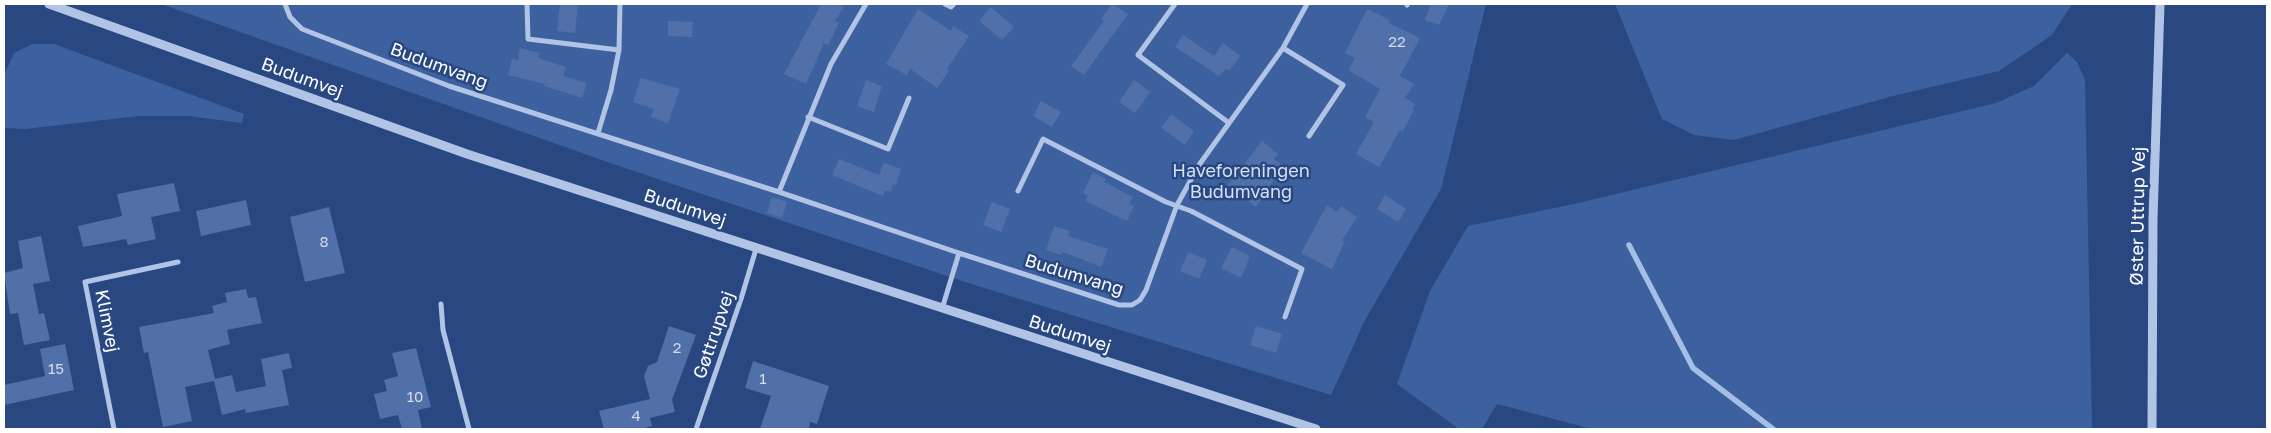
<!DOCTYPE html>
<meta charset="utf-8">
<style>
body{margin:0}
#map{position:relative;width:2271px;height:433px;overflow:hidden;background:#294881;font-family:"Golos Text",sans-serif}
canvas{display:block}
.frame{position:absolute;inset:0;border:5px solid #fff;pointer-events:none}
</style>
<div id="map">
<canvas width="2271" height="433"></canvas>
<div class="frame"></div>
</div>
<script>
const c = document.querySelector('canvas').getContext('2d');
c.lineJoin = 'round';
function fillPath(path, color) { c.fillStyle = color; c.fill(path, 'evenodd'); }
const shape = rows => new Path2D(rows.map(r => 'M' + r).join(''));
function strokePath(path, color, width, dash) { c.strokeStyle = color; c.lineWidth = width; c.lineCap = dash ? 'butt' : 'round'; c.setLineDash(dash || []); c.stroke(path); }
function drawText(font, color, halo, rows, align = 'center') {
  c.font = font + ' "Golos Text",sans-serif'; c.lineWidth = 5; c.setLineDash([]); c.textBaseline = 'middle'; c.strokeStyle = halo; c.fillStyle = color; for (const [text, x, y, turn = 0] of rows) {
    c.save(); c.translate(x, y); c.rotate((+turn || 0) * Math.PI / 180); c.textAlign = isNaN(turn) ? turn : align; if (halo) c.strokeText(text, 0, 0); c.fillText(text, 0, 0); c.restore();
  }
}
const green = shape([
 [161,4,1486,4,1441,189,1365,320,1331,395,965,282,616,165],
 [1615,4,2072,4,2052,35,1999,71,1893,96,1734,140,1694,135,1662,119],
 [32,44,54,44,244,114,242,123,189,116,139,116,25,129,4,128,4,75,14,53],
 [2067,53,2077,62,2085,80,2092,429,1592,429,1497,404,1482,429,1459,429,1397,384,1430,291,1468,226,1574,204,1996,103,2034,86]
]);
const stream = shape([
 [1629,245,1693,368,1773,429]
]);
const building = shape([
 [560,4,578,4,575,33,557,31],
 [821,4,845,4,835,21,839,23,828,45,824,43,806,84,784,74],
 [1112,4,1128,14,1084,75,1071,66,1104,21,1101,19],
 [1431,4,1449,4,1439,25,1425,20],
 [991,7,1014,27,1002,40,979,21],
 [918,9,951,31,953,26,969,36,947,69,949,71,937,88,910,69,907,75,886,64],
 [1367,9,1390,20,1389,23,1420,38,1400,76,1414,84,1405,98,1415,104,1412,109,1414,110,1403,131,1400,130,1379,167,1356,154,1374,122,1365,117,1380,89,1348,70,1355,58,1345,53],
 [668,21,693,22,692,37,668,36],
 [1183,35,1214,56,1223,43,1240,56,1229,71,1226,69,1219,76,1175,47],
 [520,48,539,53,538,57,541,59,566,67,563,76,587,83,582,98,544,86,545,84,508,75,512,59,518,60],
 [641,78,680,89,668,123,651,117,654,109,633,102],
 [866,80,882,86,874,112,857,106],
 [1134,80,1150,92,1135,113,1119,102],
 [1041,101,1061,112,1052,127,1033,116],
 [1171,114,1194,131,1185,145,1161,128],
 [1262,141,1278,154,1274,159,1283,166,1256,207,1227,186],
 [839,159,879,175,883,164,885,163,901,169,896,185,893,184,891,192,885,190,883,196,832,175],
 [1093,172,1106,179,1104,182,1133,197,1129,204,1134,206,1127,221,1085,201,1088,196,1083,193],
 [174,183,180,211,151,217,156,239,128,245,126,239,83,247,78,226,122,216,117,194],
 [1385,195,1406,209,1398,222,1377,209],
 [772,197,787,202,782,218,767,213],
 [246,200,251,225,201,236,196,211],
 [992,202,1010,209,1001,232,983,225],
 [1327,205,1337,212,1341,206,1357,217,1342,240,1345,241,1332,269,1301,253],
 [329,207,345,273,305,282,290,217],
 [1054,226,1070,231,1068,236,1108,249,1101,267,1063,252,1061,255,1046,250],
 [41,236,50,281,33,284,39,314,44,313,50,340,24,345,18,313,10,314,4,273,23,268,18,241],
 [1232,247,1250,256,1241,278,1221,268],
 [1188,252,1207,260,1199,279,1180,271],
 [246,289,248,298,256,297,262,323,227,330,230,344,208,350,215,379,232,375,236,392,266,386,261,359,289,353,292,368,282,370,289,405,246,413,245,409,222,415,214,381,185,387,192,421,163,427,148,352,144,353,139,327,214,313,212,306,227,302,225,293],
 [669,326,696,335,672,400,675,412,650,418,652,426,640,429,604,429,599,411,650,399,644,376,648,366,657,362],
 [1256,326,1282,334,1276,353,1250,345],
 [65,344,74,390,4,405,4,385,45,376,40,349],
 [416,348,431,407,418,410,422,429,402,429,398,415,380,419,374,394,387,391,384,380,398,376,392,353],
 [753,361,829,386,817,424,810,422,809,429,760,429,771,396,745,388]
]);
const minor = shape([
 [285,4,290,17,302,29,449,86,779,192,959,253],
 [527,4,528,39,619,50],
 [945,4,951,7,954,4],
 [1175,4,1138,55,1229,123],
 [1407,5,1408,4],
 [1283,48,1343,85,1309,136],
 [808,117,888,149,909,98],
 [598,133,611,90,619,50,620,4],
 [1018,191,1043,139,1166,202,1191,211,1302,269,1285,317],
 [779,192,831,64,866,4],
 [441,304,443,330,469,429],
 [942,309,959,253,1119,305,1132,305,1140,300,1146,290,1177,205,1199,165,1283,48,1307,4],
 [114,429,85,282,178,262],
 [696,429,741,299,756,249]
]);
const tertiary = shape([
 [49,4,467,154,1316,429],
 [2152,429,2153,218,2160,4]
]);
const numberNames = [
 ["22",1397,42],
 ["8",324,242],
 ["2",677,348],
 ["15",56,369],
 ["1",763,379],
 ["10",415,397],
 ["4",636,416]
];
const streetNames = [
 ["Budumvang",439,66,20],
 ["Budumvej",302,78,20],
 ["Budumvej",685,208,18],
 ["Øster Uttrup Vej",2138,216,-89],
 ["Budumvang",1074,275,17],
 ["Klimvej",107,321,79],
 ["Budumvej",1070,334,18],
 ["Gøttrupvej",714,335,-71]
];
const parkNames = [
 ["Haveforeningen",1241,171],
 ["Budumvang",1241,192]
];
fillPath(green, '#3d609e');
strokePath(stream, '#a5bee6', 5.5);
fillPath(building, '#5170a9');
strokePath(minor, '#b1c4e6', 5);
strokePath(tertiary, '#b1c4e6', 9);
drawText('15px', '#d4dbea', null, numberNames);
drawText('18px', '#fff', '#294881', streetNames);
drawText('18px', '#d3e0f5', '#294881', parkNames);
</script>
